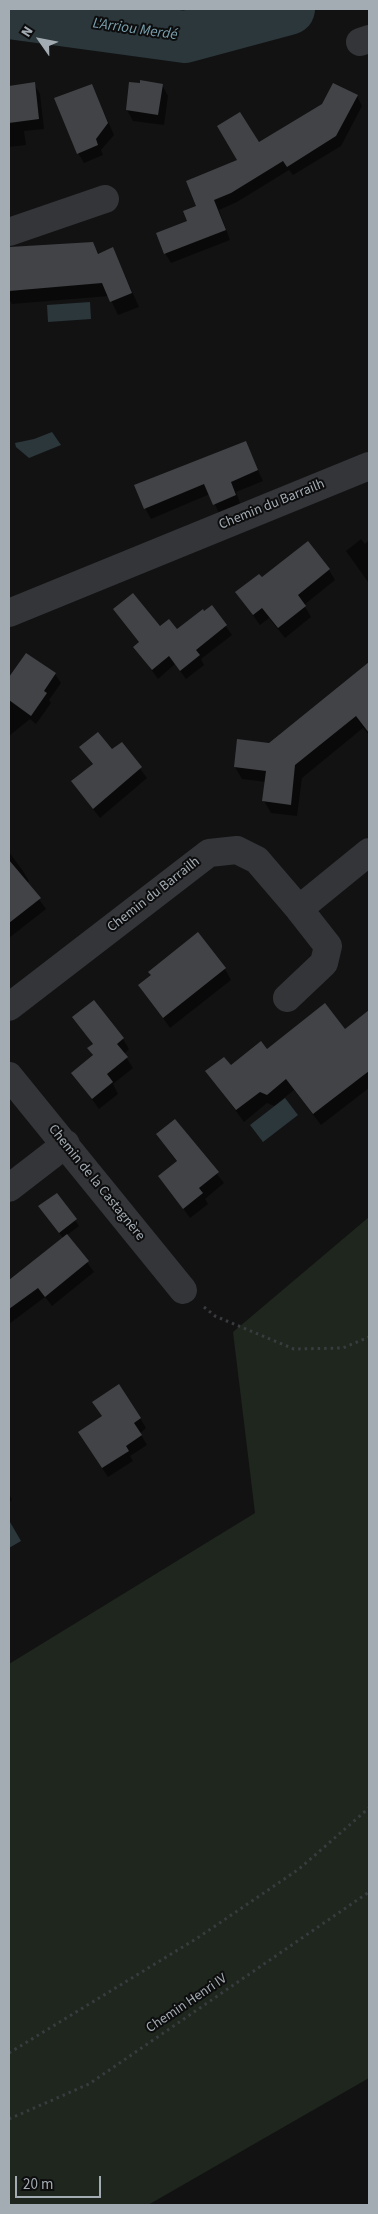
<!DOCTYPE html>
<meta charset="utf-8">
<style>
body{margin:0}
#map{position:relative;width:378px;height:2214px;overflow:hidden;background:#121213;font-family:"Source Sans 3",sans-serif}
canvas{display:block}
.frame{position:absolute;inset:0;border:10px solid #a3acb3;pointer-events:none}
.north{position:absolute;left:15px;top:15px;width:50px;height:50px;-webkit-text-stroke:4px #0d0d0e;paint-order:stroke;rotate:303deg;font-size:14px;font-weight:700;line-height:20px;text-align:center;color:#a3acb3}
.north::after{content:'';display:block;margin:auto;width:18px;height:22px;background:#a3acb3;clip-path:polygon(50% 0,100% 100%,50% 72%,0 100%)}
.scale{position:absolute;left:15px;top:2176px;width:86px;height:22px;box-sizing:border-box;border:2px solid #a3acb3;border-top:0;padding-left:6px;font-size:15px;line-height:18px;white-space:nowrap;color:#a3acb3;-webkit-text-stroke:4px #0d0d0e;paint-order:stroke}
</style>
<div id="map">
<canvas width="378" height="2214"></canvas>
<div class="frame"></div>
<div class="north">N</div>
<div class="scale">20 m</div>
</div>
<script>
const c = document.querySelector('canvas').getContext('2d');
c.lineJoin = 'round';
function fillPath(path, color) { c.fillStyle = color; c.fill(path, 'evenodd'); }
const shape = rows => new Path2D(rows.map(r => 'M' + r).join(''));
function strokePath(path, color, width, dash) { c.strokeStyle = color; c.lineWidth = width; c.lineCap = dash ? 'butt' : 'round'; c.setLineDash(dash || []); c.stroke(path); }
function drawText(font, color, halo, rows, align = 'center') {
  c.font = font + ' "Source Sans 3",sans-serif'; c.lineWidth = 4; c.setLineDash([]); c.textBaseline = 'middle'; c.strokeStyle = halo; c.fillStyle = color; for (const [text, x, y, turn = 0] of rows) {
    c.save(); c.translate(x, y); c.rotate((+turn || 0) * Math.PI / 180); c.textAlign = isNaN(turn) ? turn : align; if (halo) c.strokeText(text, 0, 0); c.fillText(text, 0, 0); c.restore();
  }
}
const green = shape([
 [369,1217,369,2078,148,2205,9,2205,9,1664,255,1513,233,1332]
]);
const water = shape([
 [90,302,91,319,48,322,47,305],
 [52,432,61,445,29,458,16,447,15,443,34,439],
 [285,1098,298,1115,263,1142,250,1125],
 [10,1522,21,1541,9,1548,9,1523]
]);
const shadow = shape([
 [34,84,40,94,44,129,24,131,26,145,9,147,9,87],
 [92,85,114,135,101,150,103,155,84,163,78,153],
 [162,85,168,96,164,125,133,121,127,110],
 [357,96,362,106,341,146,293,175,289,170,237,202,219,210,230,240,171,263,165,253,197,207,239,161,258,143,323,105],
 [92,243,99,254,113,249,139,307,118,315,109,296,12,304,9,299,9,249],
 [245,443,263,481,236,492,241,506,220,515,210,494,151,519,145,508],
 [361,539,365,544,369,540,368,582,346,551],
 [329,570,335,580,304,605,311,617,285,638,269,618,260,625,237,593,262,579],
 [212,607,232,635,201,659,204,665,186,679,175,664,158,679,135,647,140,643,115,609,160,628,176,631],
 [26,654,55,674,61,683,49,700,51,703,36,724,30,719,9,736,9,679],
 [369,664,369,735,363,728,302,778,297,816,271,813,264,801,266,782,242,779,235,767,269,744],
 [121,744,147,778,100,818,72,782,93,765,81,747,112,751],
 [9,852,23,871,29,881,27,883,46,909,9,938],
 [225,969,231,980,170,1028,140,985],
 [94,1001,123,1039,129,1049,124,1054,133,1068,113,1084,118,1094,99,1109,73,1073,93,1056,89,1048,93,1045,74,1017],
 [369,1011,369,1088,321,1125,294,1090,274,1106,267,1103,244,1122,207,1072,231,1067,345,1031],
 [175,1121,224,1183,205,1199,208,1204,190,1218,160,1176,177,1162,157,1135],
 [56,1194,79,1226,67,1235,94,1272,52,1306,45,1297,9,1324,9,1282,63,1238,43,1212],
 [94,1402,140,1418,146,1428,140,1433,147,1445,130,1456,133,1461,108,1477,85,1442,103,1417],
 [9,1494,12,1500,9,1502]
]);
const river = shape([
 [9,13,185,37,289,9]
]);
const building = shape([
 [140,80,163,84,158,115,126,110,129,82,140,83],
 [35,82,39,119,9,123,9,86],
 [333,83,358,95,336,136,287,167,283,161,231,193,214,200,226,230,164,254,156,233,187,221,183,211,196,206,186,181,237,160,217,126,240,112,259,142,322,104],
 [92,84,108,123,96,139,98,145,77,154,54,98],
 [93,242,98,254,113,247,132,293,110,302,102,283,9,291,9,247],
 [246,441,258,470,231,482,236,495,213,505,204,484,144,509,134,485],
 [308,541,330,569,298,595,306,606,278,628,262,608,253,615,235,592,259,574,262,577],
 [133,593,160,626,169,619,177,629,203,609,204,611,212,605,227,625,196,650,200,655,180,671,169,656,152,670,133,647,139,642,113,609],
 [26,653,56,673,44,691,47,693,31,716,9,700,9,677],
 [369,662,369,733,356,716,295,765,291,805,262,801,266,771,234,767,237,739,269,743],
 [98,732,112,749,122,742,142,767,93,809,71,781,93,764,79,747],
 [9,860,41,898,9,923],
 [198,932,226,968,163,1018,138,985,151,975,148,972],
 [94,1000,124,1038,117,1044,128,1057,107,1074,113,1082,92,1099,71,1073,93,1055,87,1048,93,1044,72,1017],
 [325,1003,345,1029,369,1010,369,1071,313,1114,286,1079,267,1095,260,1092,236,1110,205,1071,224,1057,231,1065,261,1041,267,1049],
 [175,1119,219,1172,199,1188,203,1193,183,1209,158,1176,177,1161,156,1134],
 [57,1193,77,1219,59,1233,38,1206],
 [67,1234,89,1261,45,1297,38,1288,9,1309,9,1280],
 [119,1384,141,1418,134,1423,142,1435,126,1446,129,1451,102,1468,78,1432,102,1416,92,1402]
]);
const path = shape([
 [204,1307,215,1316,294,1349,343,1348,369,1337],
 [9,2053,199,1937,299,1869,369,1808],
 [9,2119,89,2084,369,1892]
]);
const minor = shape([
 [360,42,369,39],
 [9,232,105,199],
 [9,613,369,466],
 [287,998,324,963,328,946,299,909],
 [9,1007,209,853,237,850,257,860,299,909,369,852],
 [9,1076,183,1290],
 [9,1188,66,1144]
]);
const streetNames = [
 ["Chemin du Barrailh",272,505,-22],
 ["Chemin du Barrailh",154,895,-38],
 ["Chemin de la Castagnère",96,1183,51],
 ["Chemin Henri IV",187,2004,-34]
];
const waterNames = [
 ["L'Arriou Merdé",135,30,8]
];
fillPath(green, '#1e261e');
fillPath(water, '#2b373b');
fillPath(shadow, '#0007');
strokePath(river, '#2b373b', 52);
fillPath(building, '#414346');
strokePath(path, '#393c3f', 3, [2.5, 4]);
strokePath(minor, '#333538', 28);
drawText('14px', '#a3acb3', '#0d0d0e', streetNames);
drawText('italic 15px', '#7ba1ae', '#0d0d0e', waterNames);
</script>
